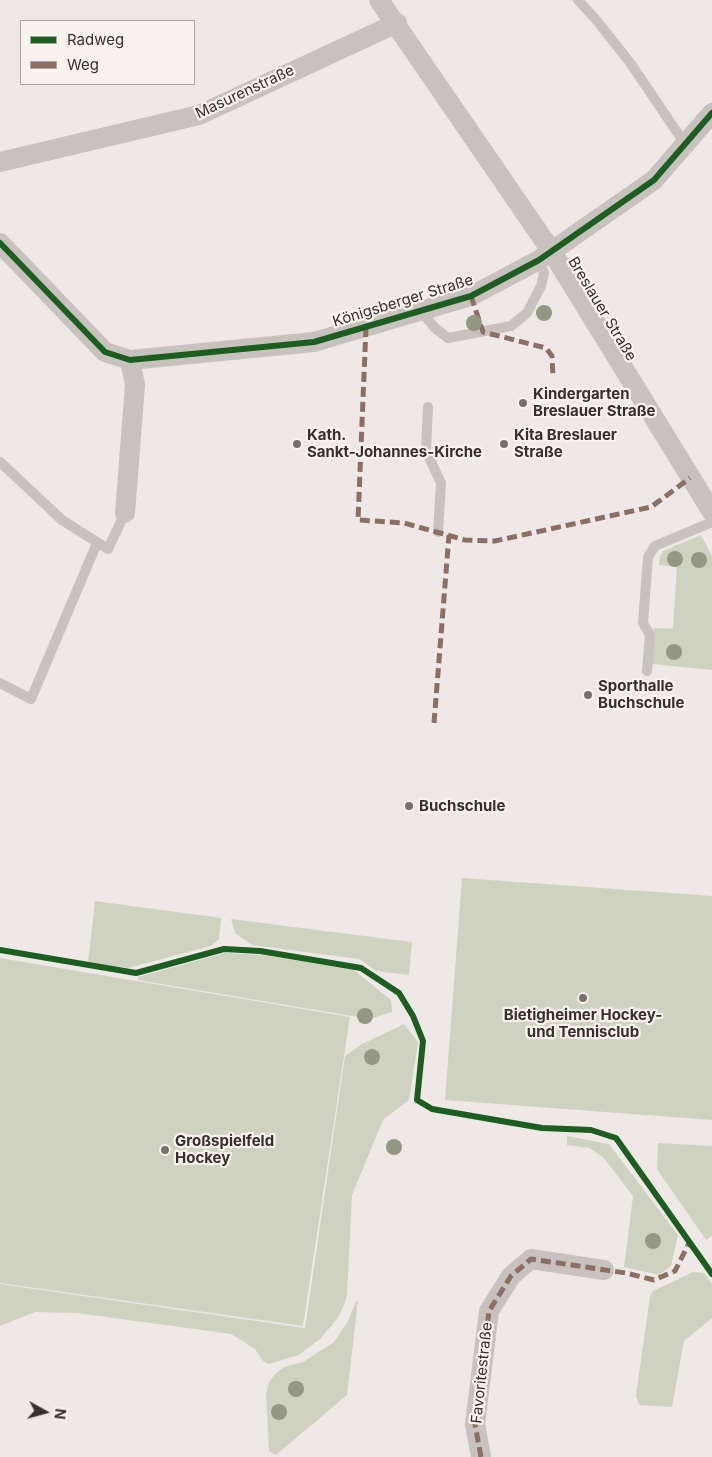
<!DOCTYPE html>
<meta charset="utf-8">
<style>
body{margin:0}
#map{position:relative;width:712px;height:1457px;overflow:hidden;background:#eee9e6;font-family:Inter,sans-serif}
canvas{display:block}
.legend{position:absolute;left:20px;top:20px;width:175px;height:65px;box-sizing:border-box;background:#f9f3ee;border:1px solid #aca5a0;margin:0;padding:6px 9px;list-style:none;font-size:15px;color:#382f2c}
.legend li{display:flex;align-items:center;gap:10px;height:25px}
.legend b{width:25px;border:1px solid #aca5a0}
.north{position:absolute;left:20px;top:1387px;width:50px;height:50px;-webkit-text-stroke:4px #f9f3ee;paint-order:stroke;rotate:97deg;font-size:14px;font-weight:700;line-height:20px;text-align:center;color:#382f2c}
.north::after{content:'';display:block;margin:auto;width:18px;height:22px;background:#382f2c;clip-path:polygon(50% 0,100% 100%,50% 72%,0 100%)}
</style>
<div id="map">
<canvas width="712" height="1457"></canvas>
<ul class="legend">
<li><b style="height:6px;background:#1b5e20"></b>Radweg</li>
<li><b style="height:6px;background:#8d6e63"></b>Weg</li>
</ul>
<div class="north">N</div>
</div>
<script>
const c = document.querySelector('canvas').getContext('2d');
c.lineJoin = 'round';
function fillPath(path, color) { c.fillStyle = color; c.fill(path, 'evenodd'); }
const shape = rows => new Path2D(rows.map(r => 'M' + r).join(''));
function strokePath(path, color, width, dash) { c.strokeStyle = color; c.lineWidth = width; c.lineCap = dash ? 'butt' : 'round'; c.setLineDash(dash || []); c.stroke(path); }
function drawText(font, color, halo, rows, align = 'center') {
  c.font = font + ' Inter,sans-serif'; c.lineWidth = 4.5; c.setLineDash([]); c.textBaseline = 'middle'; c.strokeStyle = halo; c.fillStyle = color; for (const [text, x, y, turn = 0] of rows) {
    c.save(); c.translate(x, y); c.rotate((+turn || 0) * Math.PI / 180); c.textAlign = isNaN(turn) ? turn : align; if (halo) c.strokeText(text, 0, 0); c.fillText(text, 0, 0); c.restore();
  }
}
const green = shape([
 [701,535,712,556,712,670,652,664,654,628,673,629,677,567,659,565,660,557,663,551],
 [462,878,712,896,712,1120,445,1100],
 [95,901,221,918,219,939,211,946,128,968,88,963],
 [231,919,412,942,409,975,376,971,359,959,252,945,235,933],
 [225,953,261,955,354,970,391,1000,392,1012,370,1019,138,980,138,977],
 [0,958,350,1017,303,1326,0,1283],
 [404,1024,418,1042,409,1100,383,1120,352,1195,347,1295,344,1305,337,1319,320,1339,299,1355,269,1364,263,1361,255,1349,231,1334,77,1313,35,1312,0,1326,0,1284,305,1328,345,1056,362,1044],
 [567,1136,609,1144,678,1235,671,1266,659,1275,624,1267,633,1196,603,1157,589,1148,567,1145],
 [658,1143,712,1146,712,1236,706,1240,657,1169],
 [693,1272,704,1273,712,1284,712,1318,684,1341,672,1407,639,1405,636,1396,650,1296,653,1291],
 [356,1301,358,1301,347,1395,276,1455,269,1451,266,1395,269,1382,276,1373,284,1367,303,1362,334,1342,348,1321]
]);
const service = shape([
 [578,0,598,22,631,64,685,144],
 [421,311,435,328,448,338,511,326,527,313,541,286,544,273,539,260],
 [428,407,426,451,441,483,438,532],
 [0,462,62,520,108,549,125,513],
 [647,671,650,635,643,623,648,557,655,546,712,522],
 [0,683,31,699,97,543]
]);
const minor = shape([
 [379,0,552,252,712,512],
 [0,162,199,115,397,23],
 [0,243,105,352,130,360,314,342,471,296,539,260,654,180,712,113],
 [125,513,135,385,130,360],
 [481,1457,475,1424,489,1311,501,1292,511,1276,531,1259,604,1270]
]);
const quiet = shape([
 [471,296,483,332,546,348,552,356,553,376],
 [366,327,358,520,404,523,465,540,495,541,651,507,690,478],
 [434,723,449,535],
 [481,1457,475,1424,489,1311,511,1276,531,1259,626,1273,654,1280,675,1271,689,1243]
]);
const cycleway = shape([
 [0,243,105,352,130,360,314,342,471,296,539,260,654,180,712,113],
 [0,950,136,973,224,949,260,951,361,968,399,993,413,1016,423,1041,417,1100,432,1109,542,1128,591,1130,616,1138,712,1274]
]);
const trees = [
 [544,313],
 [474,323],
 [675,559],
 [699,560],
 [674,652],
 [365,1016],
 [372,1057],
 [394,1147],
 [653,1241],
 [296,1389],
 [279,1412]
];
const markers = [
 [523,403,5,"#78706d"],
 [297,444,5,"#78706d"],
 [504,444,5,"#78706d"],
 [588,695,5,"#78706d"],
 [409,806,5,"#78706d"],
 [583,998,5,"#78706d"],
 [165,1150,5,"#78706d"]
];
const streetNames = [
 ["Masurenstraße",245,92,-25],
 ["Königsberger Straße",403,301,-17],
 ["Breslauer Straße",602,309,59],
 ["Favoritestraße",482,1373,-84]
];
const poiNames = [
 ["Kindergarten",533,394],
 ["Breslauer Straße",533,411],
 ["Kath.",307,435],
 ["Sankt-Johannes-Kirche",307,452],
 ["Kita Breslauer",514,435],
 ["Straße",514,452],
 ["Sporthalle",598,686],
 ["Buchschule",598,703],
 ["Buchschule",419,806],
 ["Bietigheimer Hockey-",583,1015,"center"],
 ["und Tennisclub",583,1032,"center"],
 ["Großspielfeld",175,1141],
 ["Hockey",175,1158]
];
fillPath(green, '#d0d2c1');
strokePath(service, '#c8c2be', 10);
strokePath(minor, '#c8c2be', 20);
strokePath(quiet, '#8d6e63', 5, [10, 5]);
strokePath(cycleway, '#1b5e20', 6);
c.fillStyle = '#949783';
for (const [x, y] of trees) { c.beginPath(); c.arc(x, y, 8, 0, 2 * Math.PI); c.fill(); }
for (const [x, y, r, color] of markers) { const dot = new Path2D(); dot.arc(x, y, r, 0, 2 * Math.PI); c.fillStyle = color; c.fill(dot); strokePath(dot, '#f9f3ee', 2); }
drawText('15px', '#382f2c', '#f9f3ee', streetNames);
drawText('bold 15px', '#382f2c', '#f9f3ee', poiNames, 'left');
</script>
